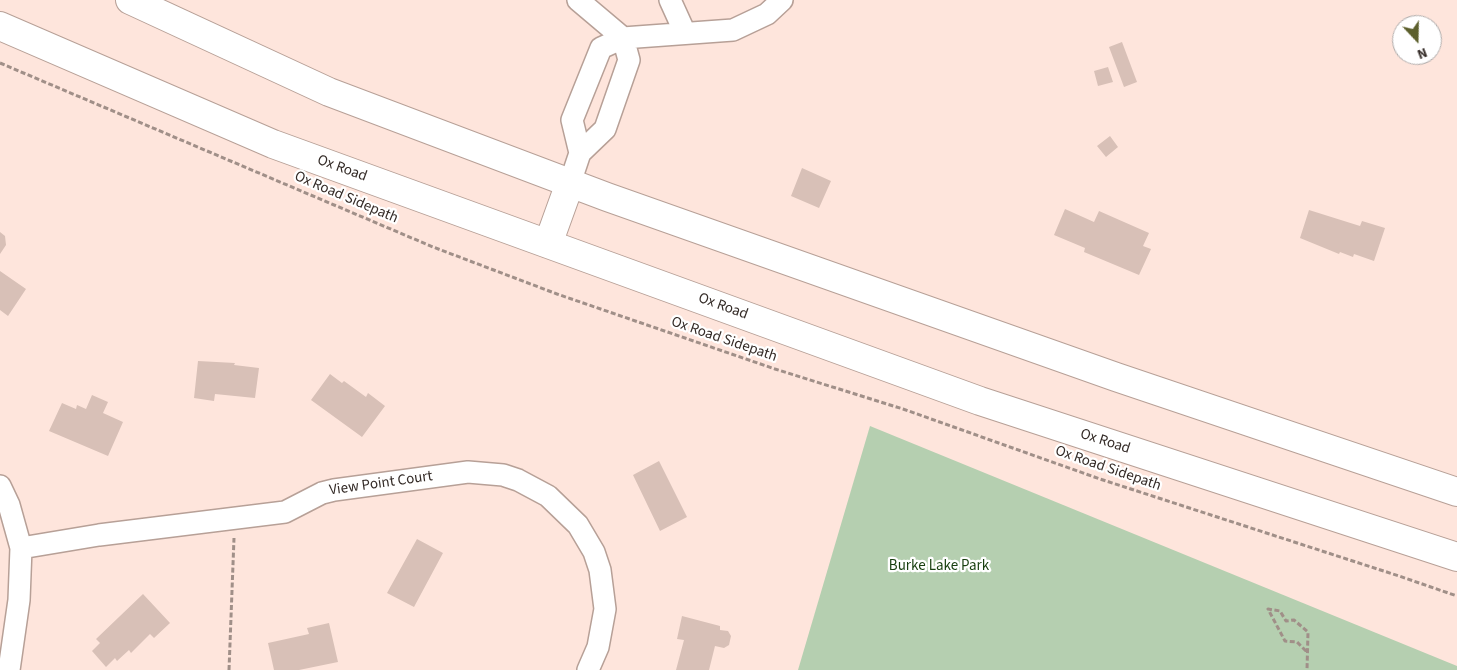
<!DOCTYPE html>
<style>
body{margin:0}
#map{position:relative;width:1457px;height:670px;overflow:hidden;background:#fee5dc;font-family:"Source Sans 3",sans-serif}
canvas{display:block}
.north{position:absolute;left:1392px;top:15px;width:50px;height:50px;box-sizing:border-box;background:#fff;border:1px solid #aeaaa9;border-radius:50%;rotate:159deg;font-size:14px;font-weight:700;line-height:20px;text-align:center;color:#342b27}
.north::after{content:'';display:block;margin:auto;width:18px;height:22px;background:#5c5f2c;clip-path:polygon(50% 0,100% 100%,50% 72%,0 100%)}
</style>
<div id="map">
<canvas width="1457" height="670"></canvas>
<div class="north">N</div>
</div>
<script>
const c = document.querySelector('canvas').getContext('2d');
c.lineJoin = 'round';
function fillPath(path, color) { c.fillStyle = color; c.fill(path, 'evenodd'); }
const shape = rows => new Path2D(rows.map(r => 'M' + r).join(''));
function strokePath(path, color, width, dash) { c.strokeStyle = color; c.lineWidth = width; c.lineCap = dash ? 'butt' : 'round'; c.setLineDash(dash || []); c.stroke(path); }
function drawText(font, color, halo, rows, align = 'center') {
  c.font = font + ' "Source Sans 3",sans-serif'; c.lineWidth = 4.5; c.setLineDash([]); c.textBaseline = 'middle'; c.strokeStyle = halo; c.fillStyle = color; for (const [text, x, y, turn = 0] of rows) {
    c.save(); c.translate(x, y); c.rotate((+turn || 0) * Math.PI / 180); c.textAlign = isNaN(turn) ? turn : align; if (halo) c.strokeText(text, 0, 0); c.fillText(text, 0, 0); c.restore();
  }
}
const green = shape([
 [870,426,1457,666,1457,670,798,670]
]);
const building = shape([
 [1122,42,1137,82,1124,87,1109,47],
 [1108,67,1113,82,1098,86,1094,71],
 [1110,136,1118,147,1106,157,1097,146],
 [802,168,831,181,819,208,791,196],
 [1065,209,1094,222,1099,211,1149,233,1143,246,1151,249,1139,275,1084,252,1085,248,1054,235],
 [1309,210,1360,226,1362,221,1385,228,1374,261,1354,254,1353,257,1340,252,1339,254,1300,238],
 [0,232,5,236,6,245,0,254],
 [0,271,26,289,8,316,0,310],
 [198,361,235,363,234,365,259,368,255,398,215,394,214,401,194,398],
 [330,374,342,383,344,381,366,397,368,393,385,406,362,437,311,400],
 [92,395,108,402,103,413,123,422,108,456,49,431,62,403,76,409,77,405,86,409],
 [659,461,687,517,660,531,633,475],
 [417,539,443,553,414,607,387,593],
 [143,594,170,623,154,638,150,634,131,653,129,650,117,661,115,658,106,667,92,651,100,643,96,639],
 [682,616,720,626,720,630,728,631,731,636,729,645,724,648,715,646,709,670,676,670,684,640,677,639],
 [329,623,338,662,299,670,274,670,268,643,309,634,307,628]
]);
const path = shape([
 [0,63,433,247,557,294,775,369,903,409,1100,479,1399,576,1457,596],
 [1306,651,1297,642,1285,641,1268,609,1280,611,1286,621,1294,620,1308,632,1307,670],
 [229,670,234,538]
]);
const minor = shape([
 [670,0,685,33],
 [580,153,572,120,601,48,623,38,733,30,767,14,782,0],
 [570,183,580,153,605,129,629,60,623,38,578,0],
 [0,486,9,505,21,548,19,600,9,670],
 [21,548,99,535,285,512,322,493,334,490,468,472,503,475,518,480,548,496,578,525,594,552,600,570,605,609,598,647,588,670]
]);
const highway = shape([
 [130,0,329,92,607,197,1116,377,1457,492],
 [0,26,273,144,980,401,1457,557],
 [548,244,570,183]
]);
const streetNames = [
 ["Ox Road",342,169,20],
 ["Ox Road Sidepath",346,198,23],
 ["Ox Road",723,307,20],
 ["Ox Road Sidepath",724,340,19],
 ["Ox Road",1105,442,18],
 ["Ox Road Sidepath",1108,469,19],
 ["View Point Court",381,484,-8]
];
const parkNames = [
 ["Burke Lake Park",939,567]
];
fillPath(green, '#b5cfb0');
fillPath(building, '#d8c0b7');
strokePath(minor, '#b7a097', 24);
strokePath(highway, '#b7a097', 30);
strokePath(path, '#a08f88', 3, [5, 2.5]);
strokePath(minor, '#fff', 21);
strokePath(highway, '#fff', 28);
drawText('15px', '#342b27', '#fff', streetNames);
drawText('15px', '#173e0e', '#fff', parkNames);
</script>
